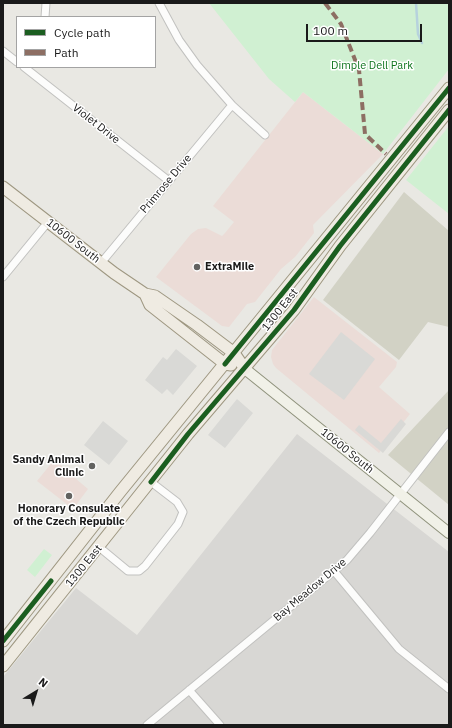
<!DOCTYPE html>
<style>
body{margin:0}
#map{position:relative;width:452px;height:728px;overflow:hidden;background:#e9e8e3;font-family:"IBM Plex Sans",sans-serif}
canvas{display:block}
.frame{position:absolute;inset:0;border:4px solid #1a1a1a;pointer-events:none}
.legend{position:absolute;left:16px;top:16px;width:140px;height:52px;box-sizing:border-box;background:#fff;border:1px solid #a3a3a3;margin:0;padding:5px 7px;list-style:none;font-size:12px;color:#1a1a1a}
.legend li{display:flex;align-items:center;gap:8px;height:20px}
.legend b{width:20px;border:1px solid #a3a3a3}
.north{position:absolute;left:16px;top:672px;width:40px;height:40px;-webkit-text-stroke:3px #fff;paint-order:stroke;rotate:38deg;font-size:11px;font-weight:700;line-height:16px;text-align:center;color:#1a1a1a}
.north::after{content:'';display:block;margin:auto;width:14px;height:18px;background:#1a1a1a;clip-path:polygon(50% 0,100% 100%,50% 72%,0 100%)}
.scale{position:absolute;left:306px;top:24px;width:116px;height:18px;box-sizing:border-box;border:2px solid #1a1a1a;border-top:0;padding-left:5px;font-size:12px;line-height:14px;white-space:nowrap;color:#1a1a1a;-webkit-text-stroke:3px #fff;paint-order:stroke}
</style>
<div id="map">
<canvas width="452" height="728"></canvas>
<div class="frame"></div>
<ul class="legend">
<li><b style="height:5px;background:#1b5e20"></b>Cycle path</li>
<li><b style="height:5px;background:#8d6e63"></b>Path</li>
</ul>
<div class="north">N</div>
<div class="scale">100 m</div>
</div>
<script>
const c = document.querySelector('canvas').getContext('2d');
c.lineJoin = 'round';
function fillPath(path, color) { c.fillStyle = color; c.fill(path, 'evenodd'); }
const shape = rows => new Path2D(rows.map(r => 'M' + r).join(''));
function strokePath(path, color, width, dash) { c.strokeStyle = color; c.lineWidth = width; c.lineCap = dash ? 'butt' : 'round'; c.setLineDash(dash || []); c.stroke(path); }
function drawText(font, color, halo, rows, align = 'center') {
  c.font = font + ' "IBM Plex Sans",sans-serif'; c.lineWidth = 3; c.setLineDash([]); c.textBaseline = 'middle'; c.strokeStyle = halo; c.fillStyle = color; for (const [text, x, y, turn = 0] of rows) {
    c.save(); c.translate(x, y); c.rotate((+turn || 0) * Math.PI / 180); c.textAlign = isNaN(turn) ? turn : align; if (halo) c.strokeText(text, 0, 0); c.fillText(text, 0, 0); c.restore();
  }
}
const residential = shape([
 [297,434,449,552,449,725,3,725,3,677,76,588,137,635]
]);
const commercial = shape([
 [303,92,383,154,313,225,314,233,295,257,281,269,255,302,247,304,229,327,222,326,156,277,191,234,198,229,206,228,222,236,225,233,234,222,213,206],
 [314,297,397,362,396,367,379,387,410,414,379,453,276,368,273,364,271,357,272,350],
 [54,460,68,471,70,469,77,475,75,478,88,489,73,509,37,481]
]);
const construction = shape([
 [404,192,449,231,449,327,428,322,399,360,323,300],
 [449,390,449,505,388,455]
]);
const park = shape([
 [209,3,449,3,449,69,383,154,303,92,295,102,269,79],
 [449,126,449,214,406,180],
 [44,549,52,555,35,577,27,570]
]);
const parking = shape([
 [341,332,375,359,344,400,309,374],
 [176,349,197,366,173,395,167,389,162,394,145,380,163,357,167,360],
 [237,399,253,413,225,448,208,435],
 [401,419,406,424,383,453,355,430,359,425,381,443],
 [103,421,128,441,109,465,84,445]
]);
const stream = shape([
 [416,3,418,34,422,43]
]);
const minor = shape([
 [159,3,179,40,197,65,232,105,265,135],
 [45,17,46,3],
 [3,51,17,62],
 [24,67,169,181],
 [101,263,232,105],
 [3,277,48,222],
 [99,547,128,571,139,571,145,566,178,524,183,512,177,502,151,482],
 [334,571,399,649,449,689],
 [189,690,220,725],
 [147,725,347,560,370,533,449,432]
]);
const secondary = shape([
 [245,369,449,533]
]);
const primary = shape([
 [3,187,114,273,145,294,155,296,197,325,234,353,245,369],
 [145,294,150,305,225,364,231,365],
 [3,641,120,492,449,88],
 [3,666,188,434,294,310,340,246,449,110]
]);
const quiet = shape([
 [325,3,341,24,359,70,365,134,386,154]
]);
const cycleway = shape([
 [225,364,449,88],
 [151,482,188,434,294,310,340,246,449,110],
 [3,641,51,581]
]);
const markers = [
 [197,267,4,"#626260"],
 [92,466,4,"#626260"],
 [69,496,4,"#626260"]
];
const parkNames = [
 ["Dimple Dell Park",372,66]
];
const streetNames = [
 ["Violet Drive",96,124,38],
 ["Primrose Drive",166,184,-50],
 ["10600 South",73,241,38],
 ["1300 East",280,310,-52],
 ["10600 South",347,451,39],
 ["1300 East",84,566,-51],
 ["Bay Meadow Drive",310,590,-40]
];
const poiNames = [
 ["ExtraMile",205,267],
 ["Sandy Animal",84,460,"right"],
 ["Clinic",84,473,"right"],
 ["Honorary Consulate",69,509,"center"],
 ["of the Czech Republic",69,522,"center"]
];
fillPath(residential, '#d8d7d4');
fillPath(commercial, '#ebdcd7');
fillPath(construction, '#d2d2c5');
fillPath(park, '#d0f0d2');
fillPath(parking, '#d9d9d6');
strokePath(stream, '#b6d2dd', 2.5);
strokePath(minor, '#c1c1bf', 9);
strokePath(secondary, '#8f927c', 12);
strokePath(primary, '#9e9781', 13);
strokePath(minor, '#fcfcfb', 7);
strokePath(secondary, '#f1f1e8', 10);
strokePath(primary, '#efebe2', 11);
strokePath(quiet, '#8d6e63', 4, [8, 4]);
strokePath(cycleway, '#1b5e20', 5);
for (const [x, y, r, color] of markers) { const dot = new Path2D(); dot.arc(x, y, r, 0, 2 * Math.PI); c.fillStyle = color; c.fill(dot); strokePath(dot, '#fff', 1.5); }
drawText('11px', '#0d741c', '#fff', parkNames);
drawText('11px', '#1a1a1a', '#fff', streetNames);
drawText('bold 11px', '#1a1a1a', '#fff', poiNames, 'left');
</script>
